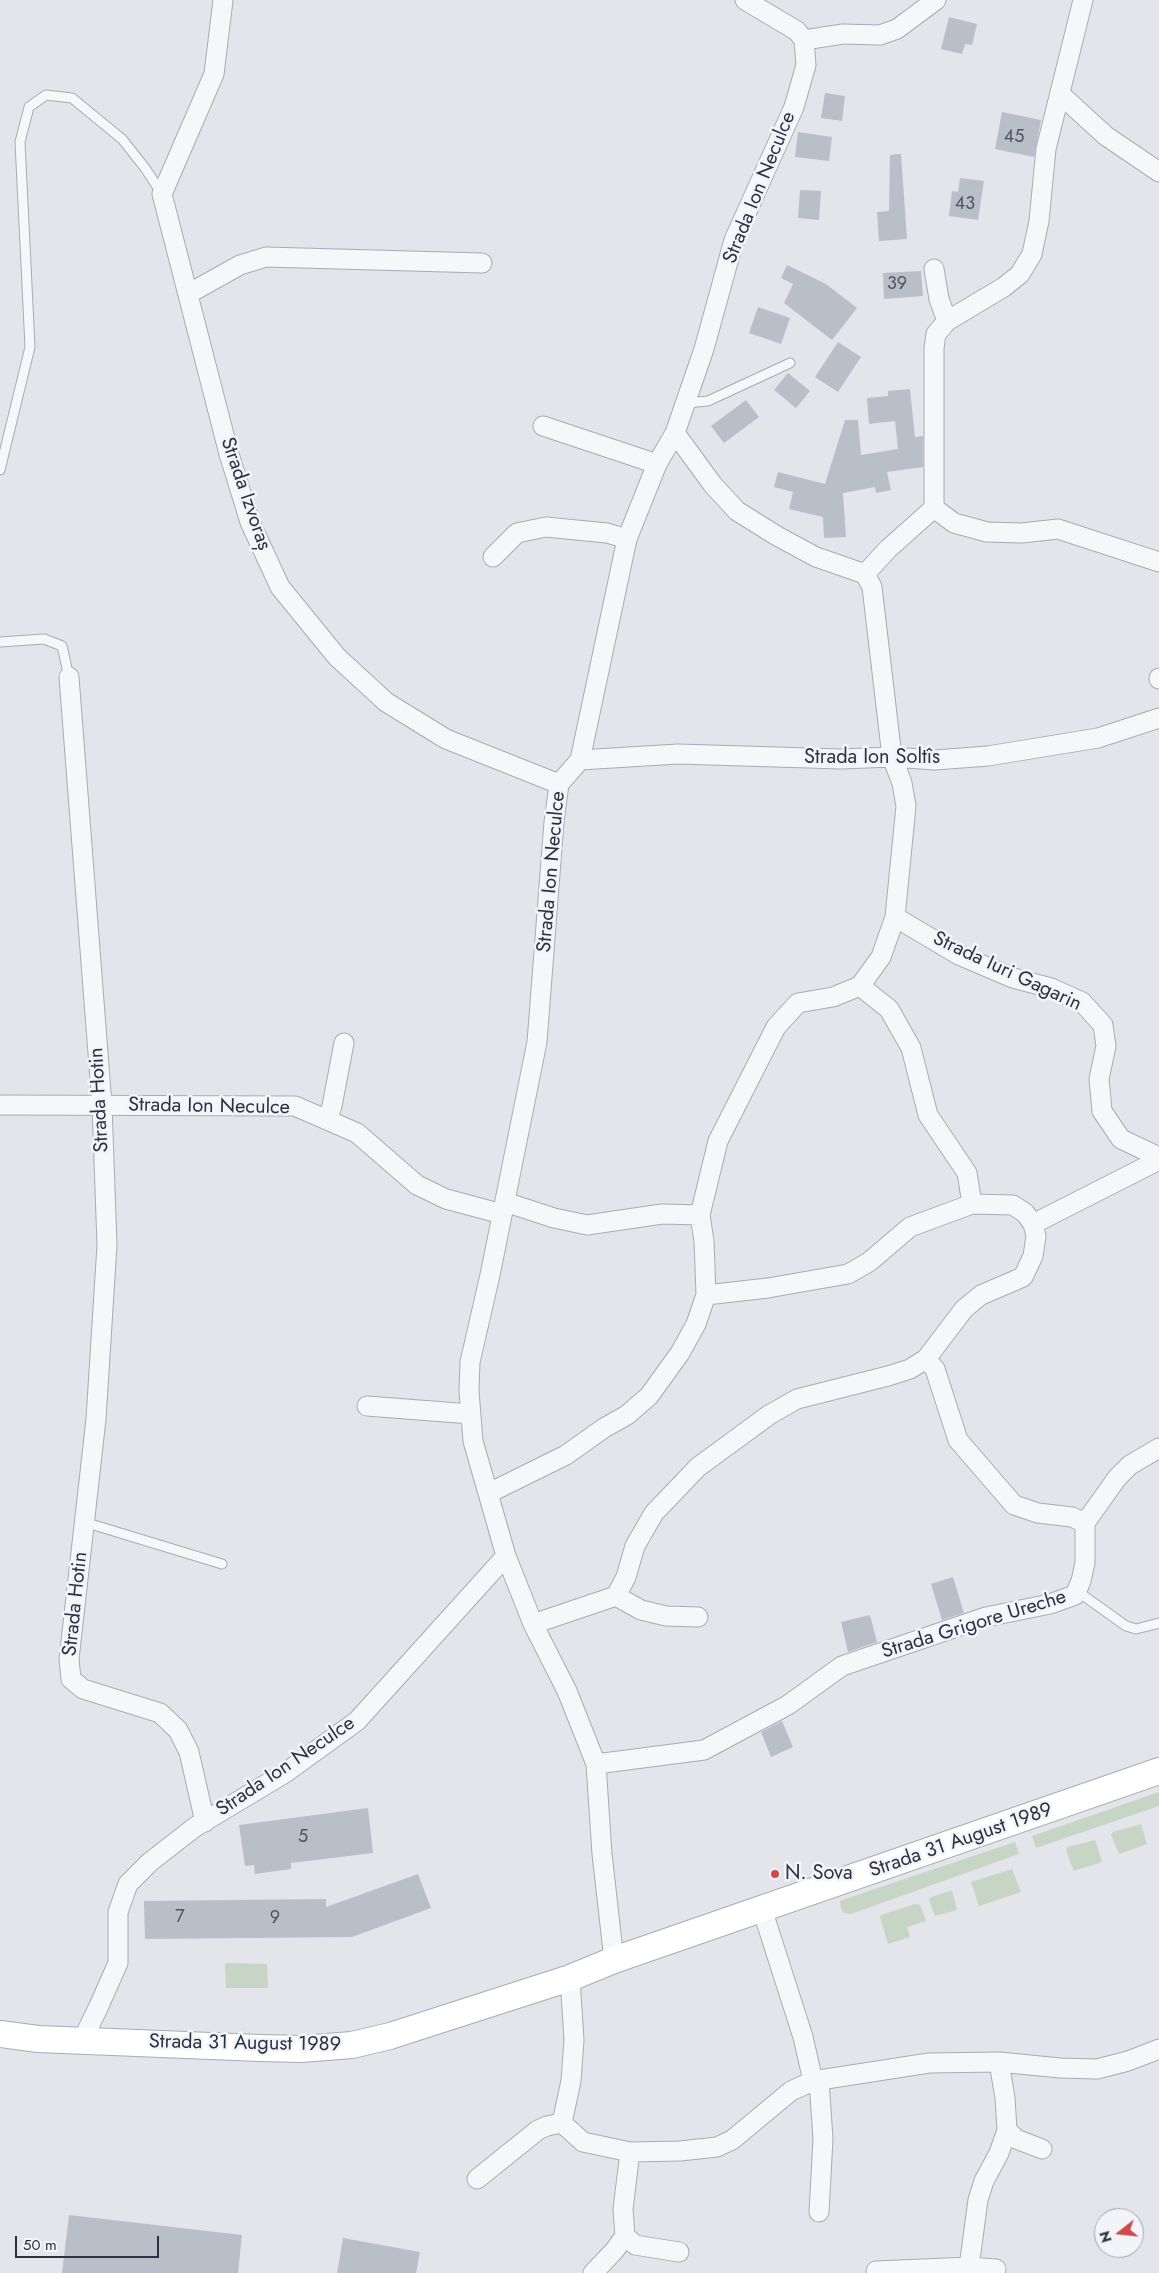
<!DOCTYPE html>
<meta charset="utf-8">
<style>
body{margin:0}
#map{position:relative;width:1159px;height:2273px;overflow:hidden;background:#e3e5eb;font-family:Jost,sans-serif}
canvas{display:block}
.north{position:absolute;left:1094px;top:2208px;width:50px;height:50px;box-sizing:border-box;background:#f3f4f8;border:1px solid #a3a6b0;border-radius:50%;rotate:254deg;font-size:14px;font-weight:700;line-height:20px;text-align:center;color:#2b3043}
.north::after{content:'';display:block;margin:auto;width:18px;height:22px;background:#ce4a4c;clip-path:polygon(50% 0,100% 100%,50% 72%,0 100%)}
.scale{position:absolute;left:15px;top:2236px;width:144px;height:22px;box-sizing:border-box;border:2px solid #2b3043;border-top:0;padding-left:6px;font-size:15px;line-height:18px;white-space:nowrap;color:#2b3043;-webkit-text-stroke:4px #f3f4f8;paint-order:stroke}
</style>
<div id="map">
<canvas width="1159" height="2273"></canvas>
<div class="north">N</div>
<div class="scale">50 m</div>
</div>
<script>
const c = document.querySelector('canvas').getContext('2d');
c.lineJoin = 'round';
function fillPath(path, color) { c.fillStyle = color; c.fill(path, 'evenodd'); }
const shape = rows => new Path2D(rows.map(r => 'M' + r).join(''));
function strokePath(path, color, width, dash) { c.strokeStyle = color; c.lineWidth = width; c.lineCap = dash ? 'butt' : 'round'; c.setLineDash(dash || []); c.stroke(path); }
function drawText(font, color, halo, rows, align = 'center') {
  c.font = font + ' Jost,sans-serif'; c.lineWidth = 5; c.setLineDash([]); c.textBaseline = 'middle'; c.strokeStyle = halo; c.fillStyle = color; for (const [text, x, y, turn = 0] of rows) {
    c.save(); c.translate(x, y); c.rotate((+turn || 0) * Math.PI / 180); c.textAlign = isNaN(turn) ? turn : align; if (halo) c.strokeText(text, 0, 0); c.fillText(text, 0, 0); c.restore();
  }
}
const green = shape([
 [1159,1792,1159,1806,1036,1848,1032,1836],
 [1141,1824,1147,1844,1119,1854,1111,1835,1113,1832],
 [1095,1840,1102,1862,1074,1871,1066,1851,1068,1847],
 [1015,1842,1019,1854,851,1914,844,1913,841,1909,840,1901,845,1899],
 [1012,1869,1021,1892,979,1906,971,1882],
 [950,1891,952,1891,957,1910,935,1916,929,1900,931,1897],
 [915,1904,920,1905,926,1921,907,1927,910,1937,888,1944,880,1917,881,1915],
 [225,1963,267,1964,268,1988,226,1988]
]);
const building = shape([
 [949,17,977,24,972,45,965,44,962,54,941,49],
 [825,93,845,96,842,121,821,118],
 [1002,112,1041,120,1034,157,995,149],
 [798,132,832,137,829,161,795,157],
 [901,154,907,239,879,241,877,212,889,211,890,155],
 [960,178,984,181,978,220,949,216,952,191,958,192],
 [800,190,821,191,819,220,798,218],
 [787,265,826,284,857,308,832,340,784,303,793,284,781,278],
 [921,271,923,296,884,299,883,273],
 [758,307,790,318,781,344,749,333],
 [838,342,861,357,838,392,815,377],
 [788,373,810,391,796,408,774,390],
 [910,389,915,437,923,436,923,467,887,472,891,490,876,493,875,487,843,493,846,537,824,538,823,517,789,509,793,492,774,487,778,472,825,484,845,420,858,420,861,455,898,449,895,421,869,424,867,398,888,396,888,391],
 [746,400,759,417,724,443,711,426],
 [953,1577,964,1613,942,1620,931,1584],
 [870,1615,877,1642,848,1652,841,1622],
 [782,1721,793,1747,771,1757,761,1732],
 [368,1808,373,1853,291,1863,291,1869,255,1874,254,1865,245,1866,239,1825],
 [418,1874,431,1908,352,1937,145,1939,144,1901,326,1899,326,1907],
 [69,2215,242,2235,238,2273,62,2273],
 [343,2238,420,2252,416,2273,337,2273]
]);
const service = shape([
 [686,403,708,401,790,363],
 [0,470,30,347,20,142,29,107,46,95,72,98,122,139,145,168,162,194],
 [0,642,44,639,62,646,69,677],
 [84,1522,222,1564],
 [1077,1591,1126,1626,1136,1629,1159,1623]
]);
const minor = shape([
 [223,0,214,74,162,194,229,454,250,522,280,587,337,657,386,702,446,739,559,784],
 [804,40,843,34,880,35,897,29,936,0],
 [1060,94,1106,136,1159,172],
 [934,269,939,299,947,321],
 [188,294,240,265,266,257,482,263],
 [543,426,657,464],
 [934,508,954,523,987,532,1022,533,1058,529,1159,562],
 [493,557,517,533,546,527,607,533,627,539],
 [865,574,888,549,934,508,934,348,936,334,947,321,1004,287,1020,274,1032,254,1039,221,1046,149,1083,0],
 [69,677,102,1105,107,1245,96,1419,69,1659,71,1679,83,1689,160,1713,178,1730,189,1752,205,1822],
 [1159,678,1159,679],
 [580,760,678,754,841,759,892,757,935,760,988,756,1098,738,1159,718],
 [895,917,959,955,1013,978,1051,988,1082,1002,1103,1025,1106,1046,1099,1079,1102,1111,1121,1139,1159,1157],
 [860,986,889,1009,911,1048,928,1115,967,1173,972,1204],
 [0,1105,295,1106,357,1133,417,1185,446,1199,502,1214],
 [327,1120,332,1106,344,1043],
 [505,1202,554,1218,587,1225,662,1214,700,1215],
 [706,1295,768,1288,848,1274,869,1262,910,1227,972,1204,1013,1205,1025,1213,1033,1224,1159,1160],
 [367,1406,471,1414],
 [489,1493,566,1455,604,1428,627,1415,649,1396,680,1353,696,1324,706,1295,704,1241,700,1215,718,1141,776,1027,798,1003,833,997,860,986,881,957,895,917,906,806,902,783,892,757,872,587,865,574,816,557,777,536,737,511,713,485,675,433],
 [1085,1523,1117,1478,1130,1465,1159,1448],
 [616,1596,626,1577,635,1546,654,1513,698,1467,769,1415,797,1399,888,1376,910,1369,926,1359,964,1309,981,1295,1023,1277,1033,1256,1036,1236,1033,1224],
 [533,1624,616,1596,641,1610,666,1616,698,1617],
 [596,1764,704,1750,788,1705,842,1666,986,1617,1050,1604,1075,1595,1081,1581,1085,1563,1085,1523,1072,1517,1038,1513,1014,1505,958,1440,935,1369,926,1359],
 [762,1909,803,2037,813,2081],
 [614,1960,602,1854,596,1764,567,1691,533,1624,506,1556,473,1441,469,1391,470,1362,490,1275,537,1042,554,822,559,784,580,760,627,539,657,464,675,433,704,349,734,240,794,107,806,65,804,40,797,31,745,0],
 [82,2041,98,2008,118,1963,118,1912,128,1884,150,1862,195,1827,285,1773,357,1721,506,1556],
 [819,2080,823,2139,819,2212],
 [562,2123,583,2142,630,2152,680,2151,717,2147,732,2140,791,2091,813,2081,929,2063,999,2062,1060,2068,1097,2069,1128,2061,1159,2049],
 [562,2123,571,2081,574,2040,570,1978],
 [1007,2130,1016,2139,1042,2149],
 [630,2152,623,2209,625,2236,635,2245,679,2252],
 [477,2179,538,2130,547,2126,562,2123],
 [969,2267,978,2200,984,2181,999,2153,1007,2130,1005,2098,999,2062],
 [876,2271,969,2267,996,2269],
 [593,2273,614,2251,625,2236]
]);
const secondary = shape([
 [0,2034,38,2039,260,2048,301,2049,352,2045,390,2036,570,1978,614,1960,1159,1771]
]);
const markers = [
 [775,1874,5,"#ce4a4c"]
];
const numberNames = [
 ["45",1014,138],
 ["43",965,205],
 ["39",897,285],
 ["5",303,1838],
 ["7",180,1918],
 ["9",275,1919]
];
const streetNames = [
 ["Strada Ion Neculce",760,188,-68],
 ["Strada Izvoraș",245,494,71],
 ["Strada Ion Soltîs",872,758],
 ["Strada Ion Neculce",552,872,-85],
 ["Strada Iuri Gagarin",1007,972,25],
 ["Strada Hotin",100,1100,-93],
 ["Strada Ion Neculce",209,1107,1],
 ["Strada Hotin",76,1604,-84],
 ["Strada Grigore Ureche",974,1625,-17],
 ["Strada Ion Neculce",286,1767,-34],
 ["Strada 31 August 1989",961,1841,-19],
 ["Strada 31 August 1989",245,2044,1]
];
const poiNames = [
 ["N. Sova",785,1874]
];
fillPath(green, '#c6d5c4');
fillPath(building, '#babec8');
strokePath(service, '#a8abb5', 11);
strokePath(minor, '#a8abb5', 21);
strokePath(secondary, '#a8abb5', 28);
strokePath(service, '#f6f7f9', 9);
strokePath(minor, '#f6f7f9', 19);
strokePath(secondary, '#fff', 26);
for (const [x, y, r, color] of markers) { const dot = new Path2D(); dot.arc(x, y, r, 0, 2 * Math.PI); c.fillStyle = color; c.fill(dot); strokePath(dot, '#f3f4f8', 2); }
drawText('18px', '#4f5464', null, numberNames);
drawText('20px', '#2b3043', '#f3f4f8', streetNames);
drawText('20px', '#2b3043', '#f3f4f8', poiNames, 'left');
</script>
